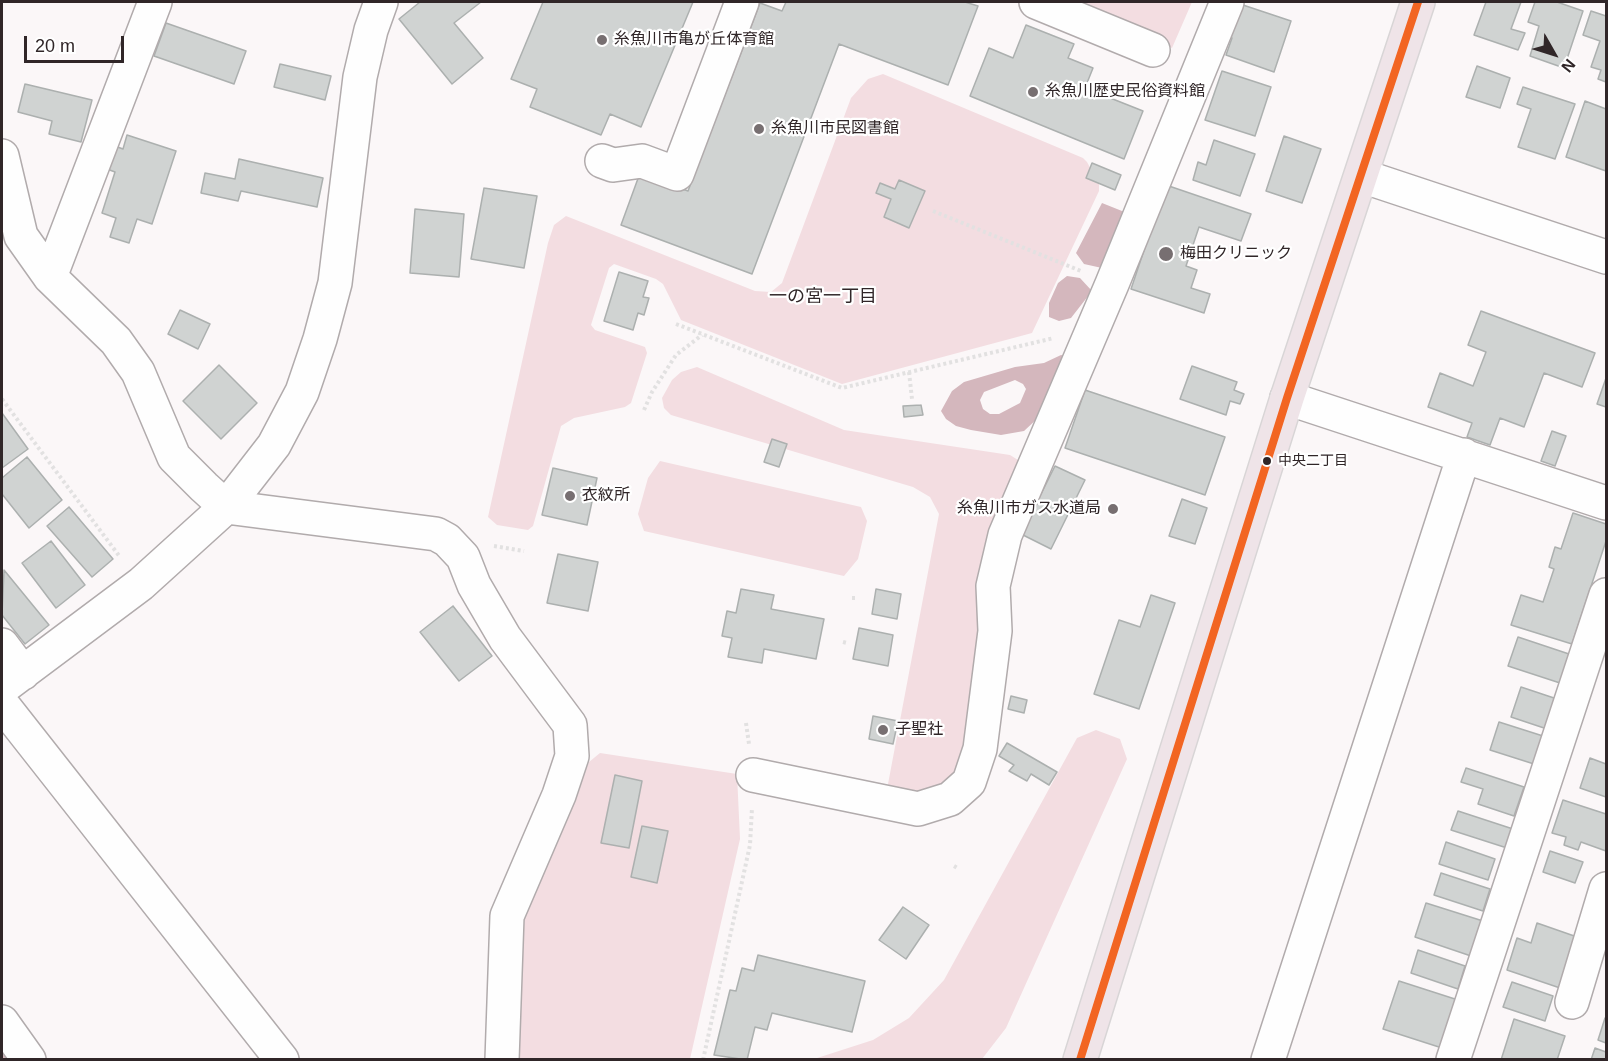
<!DOCTYPE html>
<meta charset="utf-8">
<style>
body{margin:0}
#map{position:relative;width:1608px;height:1061px;overflow:hidden;background:#fbf7f8;font-family:Helvetica,sans-serif}
canvas{display:block}
.frame{position:absolute;inset:0;border:3px solid #302628;pointer-events:none}
.north{position:absolute;left:1524px;top:24px;width:60px;height:60px;-webkit-text-stroke:4px #fff;paint-order:stroke;rotate:129deg;font-size:16px;font-weight:700;line-height:24px;text-align:center;color:#302628}
.north::after{content:'';display:block;margin:auto;width:21px;height:27px;background:#302628;clip-path:polygon(50% 0,100% 100%,50% 72%,0 100%)}
.scale{position:absolute;left:24px;top:36px;width:100px;height:27px;box-sizing:border-box;border:3px solid #302628;border-top:0;padding-left:8px;font-size:18px;line-height:21px;white-space:nowrap;color:#302628;-webkit-text-stroke:4px #fff;paint-order:stroke}
</style>
<div id="map">
<canvas width="1608" height="1061"></canvas>
<div class="frame"></div>
<div class="north">N</div>
<div class="scale">20 m</div>
</div>
<script>
const c = document.querySelector('canvas').getContext('2d');
c.lineJoin = 'round';
function fillPath(path, color) { c.fillStyle = color; c.fill(path, 'evenodd'); }
const shape = rows => new Path2D(rows.map(r => 'M' + r).join(''));
function strokePath(path, color, width, dash) { c.strokeStyle = color; c.lineWidth = width; c.lineCap = dash ? 'butt' : 'round'; c.setLineDash(dash || []); c.stroke(path); }
function drawText(font, color, halo, rows, align = 'center') {
  c.font = font + ' Helvetica,"Noto Sans JP",sans-serif'; c.lineWidth = 4.5; c.setLineDash([]); c.textBaseline = 'middle'; c.strokeStyle = halo; c.fillStyle = color; for (const [text, x, y, turn = 0] of rows) {
    c.save(); c.translate(x, y); c.rotate((+turn || 0) * Math.PI / 180); c.textAlign = isNaN(turn) ? turn : align; if (halo) c.strokeText(text, 0, 0); c.fillText(text, 0, 0); c.restore();
  }
}
const green = shape([
 [1061,2,1192,2,1172,48],
 [883,74,1083,158,1087,162,1099,184,1099,191,1032,333,842,384,681,320,663,284,656,279,614,264,609,268,591,325,595,330,645,347,647,353,631,403,625,407,574,418,561,426,533,526,528,530,497,525,488,517,548,243,554,225,566,216,755,291,771,292,782,283,851,98,868,79],
 [697,367,844,430,1010,455,1018,460,1020,468,973,726,954,780,923,796,895,795,888,784,939,514,930,497,913,487,671,415,664,408,662,398,672,380,681,372],
 [660,461,861,507,867,521,858,559,844,576,644,531,638,514,648,478],
 [1096,730,1120,739,1127,759,1006,1028,982,1059,814,1059,873,1040,909,1018,944,980,1077,738],
 [600,753,737,774,740,839,690,1059,518,1060,524,918,589,762]
]);
const water = shape([
 [1102,203,1127,213,1102,268,1084,264,1076,253],
 [1067,276,1080,278,1092,291,1071,318,1059,321,1049,317,1049,303,1058,283],
 [1061,355,1067,356,1039,417,1024,431,1001,435,971,430,956,426,946,419,941,411,952,391,964,382,1015,367,1044,363],
 [1015,380,1023,384,1026,389,1020,403,999,414,990,414,983,409,980,400,984,392]
]);
const stream = shape([
 [2,1055,5,1060]
]);
const building = shape([
 [420,2,481,2,454,23,483,58,452,84,399,19,420,2],
 [543,2,693,2,641,127,610,114,601,135,530,107,537,89,511,79,543,2],
 [786,2,965,2,978,6,948,85,839,44,752,274,621,225,640,173,688,191,760,3,782,11,786,2],
 [1486,2,1521,2,1511,29,1525,33,1518,50,1474,35,1486,2],
 [1535,2,1557,2,1583,11,1564,68,1530,56,1539,26,1528,22,1535,2],
 [1243,5,1291,21,1274,72,1226,55,1232,38,1226,37,1233,15,1239,17,1243,5],
 [1591,11,1606,16,1606,82,1598,79,1601,70,1591,67,1600,41,1583,35,1591,11],
 [166,23,246,51,234,84,154,56,166,23],
 [1026,25,1074,44,1068,58,1093,68,1085,88,1143,111,1124,159,970,96,989,48,1013,58,1026,25],
 [280,64,331,76,325,100,274,87,280,64],
 [1477,66,1510,78,1500,108,1466,97,1477,66],
 [1222,71,1271,87,1255,136,1205,120,1222,71],
 [25,84,92,100,81,142,49,134,52,121,18,112,25,84],
 [1523,87,1575,104,1555,159,1518,147,1531,109,1517,104,1523,87],
 [1585,101,1606,109,1606,171,1566,157,1585,101],
 [127,135,176,151,152,224,137,219,129,243,110,237,116,218,102,213,115,172,107,169,115,146,123,149,127,135],
 [1284,136,1321,149,1302,203,1266,191,1284,136],
 [1214,140,1255,154,1240,196,1193,180,1198,162,1206,165,1214,140],
 [239,159,323,178,317,207,241,191,238,201,201,193,205,173,235,179,239,159],
 [1092,163,1121,175,1115,190,1086,178,1092,163],
 [899,180,925,191,909,228,884,217,891,199,876,193,880,183,895,189,899,180],
 [1166,185,1251,214,1241,241,1199,227,1186,266,1197,270,1191,288,1210,294,1204,313,1131,289,1166,185],
 [484,188,537,196,524,268,471,259,484,188],
 [415,209,464,214,459,277,410,273,415,209],
 [619,272,648,281,643,297,649,298,644,315,638,313,633,330,604,321,619,272],
 [180,310,210,324,198,349,168,334,180,310],
 [1481,311,1595,353,1582,387,1544,373,1524,427,1500,418,1490,445,1467,437,1472,423,1428,407,1440,373,1473,386,1486,352,1468,345,1481,311],
 [219,365,257,403,221,439,183,401,219,365],
 [1192,366,1237,382,1234,390,1244,394,1240,404,1230,401,1226,415,1180,399,1192,366],
 [1606,378,1606,407,1597,404,1606,378],
 [1085,390,1225,437,1205,495,1065,448,1085,390],
 [921,405,923,415,904,417,903,406,921,405],
 [2,413,28,449,2,468,2,413],
 [1552,431,1566,436,1555,466,1541,461,1552,431],
 [772,439,787,444,779,467,764,462,772,439],
 [27,457,62,500,29,528,2,494,2,478,27,457],
 [1055,466,1085,480,1051,549,1021,534,1055,466],
 [553,468,597,478,587,525,542,515,553,468],
 [1182,499,1207,508,1195,544,1169,536,1182,499],
 [69,507,113,559,92,577,47,526,69,507],
 [1573,513,1606,524,1606,541,1572,644,1511,625,1521,595,1543,602,1554,569,1549,567,1555,547,1561,549,1573,513],
 [51,541,85,585,56,608,22,563,51,541],
 [558,554,598,562,588,611,547,603,558,554],
 [4,570,49,625,25,644,2,615,4,570],
 [741,589,774,595,771,609,824,619,816,659,764,649,762,663,728,657,732,638,722,636,727,611,736,613,741,589],
 [876,589,901,594,897,619,872,614,876,589],
 [1151,595,1175,603,1139,709,1094,694,1119,620,1140,627,1151,595],
 [453,606,492,656,459,681,420,632,453,606],
 [859,628,893,635,888,666,853,659,859,628],
 [1518,637,1569,654,1560,683,1508,666,1518,637],
 [1521,687,1557,699,1547,729,1511,717,1521,687],
 [1011,696,1027,700,1024,713,1008,709,1011,696],
 [873,716,898,721,893,744,869,739,873,716],
 [1499,722,1543,736,1534,764,1490,750,1499,722],
 [1007,743,1057,772,1049,785,1031,774,1027,781,1009,771,1014,765,999,756,1007,743],
 [1590,758,1606,764,1606,797,1580,788,1590,758],
 [1466,768,1524,787,1514,816,1478,804,1483,789,1461,782,1466,768],
 [615,775,642,781,629,848,601,843,615,775],
 [1563,800,1606,814,1606,851,1581,842,1578,850,1564,845,1566,837,1552,833,1563,800],
 [1458,811,1513,829,1507,848,1451,830,1458,811],
 [642,826,668,831,657,883,631,877,642,826],
 [1446,842,1495,859,1488,880,1439,864,1446,842],
 [1550,851,1583,862,1575,883,1543,872,1550,851],
 [1441,873,1490,889,1483,911,1434,895,1441,873],
 [1426,903,1483,921,1471,956,1415,937,1426,903],
 [903,907,929,925,906,959,879,940,903,907],
 [1537,923,1580,938,1563,989,1507,970,1517,938,1531,943,1537,923],
 [1418,950,1465,966,1458,989,1411,973,1418,950],
 [758,955,865,981,852,1032,772,1013,767,1030,755,1027,747,1060,714,1055,730,990,736,991,742,968,754,971,758,955],
 [1399,981,1458,1000,1442,1048,1383,1029,1399,981],
 [1512,982,1553,996,1545,1021,1503,1007,1512,982],
 [1605,1018,1606,1018,1606,1043,1598,1040,1605,1018],
 [1514,1019,1565,1036,1557,1060,1501,1060,1514,1019],
 [1595,1048,1606,1052,1606,1060,1591,1060,1595,1048]
]);
const path = shape([
 [933,211,1081,271],
 [676,324,842,388,1054,338],
 [909,372,912,399],
 [2,399,120,557],
 [644,410,652,392,676,355,702,335],
 [494,546,524,551],
 [852,598,856,598],
 [843,642,847,643],
 [746,723,749,744],
 [954,866,959,869],
 [703,1060,750,845,752,808]
]);
const minor = shape([
 [1036,2,1153,50],
 [2,156,21,236,50,277,116,341,138,372,174,457,204,487,226,507,436,534,447,540,463,557,474,585,505,638,570,725,572,756,559,795,507,916,502,1060],
 [602,161,613,165,642,161,677,174,742,2],
 [1362,176,1606,257],
 [50,277,155,2],
 [1287,398,1606,503],
 [2,645,23,673],
 [2,688,141,584,226,507,274,445,302,392,320,339,335,283,360,77,371,30,381,2],
 [2,704,282,1060],
 [753,775,918,809,950,799,969,782,980,749,995,631,993,586,1005,535,1112,284,1227,2],
 [1572,1002,1606,889],
 [2,1022,29,1060],
 [1268,1060,1464,455],
 [1453,1060,1606,595]
]);
const major = shape([
 [1080,1060,1287,398,1418,2]
]);
const bus1 = shape([
 [1080,1060,1287,398,1418,2]
]);
const markers = [
 [602,40,6,"#776f71"],
 [1033,92,6,"#776f71"],
 [759,129,6,"#776f71"],
 [1166,254,8,"#776f71"],
 [1267,461,5,"#302628"],
 [570,496,6,"#776f71"],
 [1113,509,6,"#776f71"],
 [883,730,6,"#776f71"]
];
const busNames = [
 ["中央二丁目",1278,461]
];
const poiNames = [
 ["糸魚川市亀が丘体育館",614,40],
 ["糸魚川歴史民俗資料館",1045,92],
 ["糸魚川市民図書館",771,129],
 ["梅田クリニック",1180,254],
 ["衣紋所",582,496],
 ["糸魚川市ガス水道局",1101,509,"right"],
 ["子聖社",895,730]
];
const neighbourhoodNames = [
 ["一の宮一丁目",823,297]
];
fillPath(green, '#f3dde1');
fillPath(water, '#d4b7bd');
strokePath(stream, '#d4b7bd', 10);
fillPath(building, '#d0d3d2');
strokePath(building, '#acb0af', 1.5);
strokePath(minor, '#b1abac', 36);
strokePath(major, '#d8d5d6', 36);
strokePath(path, '#e2e1e1', 4, [3, 3]);
strokePath(minor, '#fefefe', 33);
strokePath(major, '#efe4e8', 33);
strokePath(bus1, '#f26522', 8);
for (const [x, y, r, color] of markers) { const dot = new Path2D(); dot.arc(x, y, r, 0, 2 * Math.PI); c.fillStyle = color; c.fill(dot); strokePath(dot, '#fff', 2); }
drawText('14px', '#302628', '#fff', busNames, 'left');
drawText('16px', '#302628', '#fff', poiNames, 'left');
drawText('18px', '#302628', '#fff', neighbourhoodNames);
</script>
